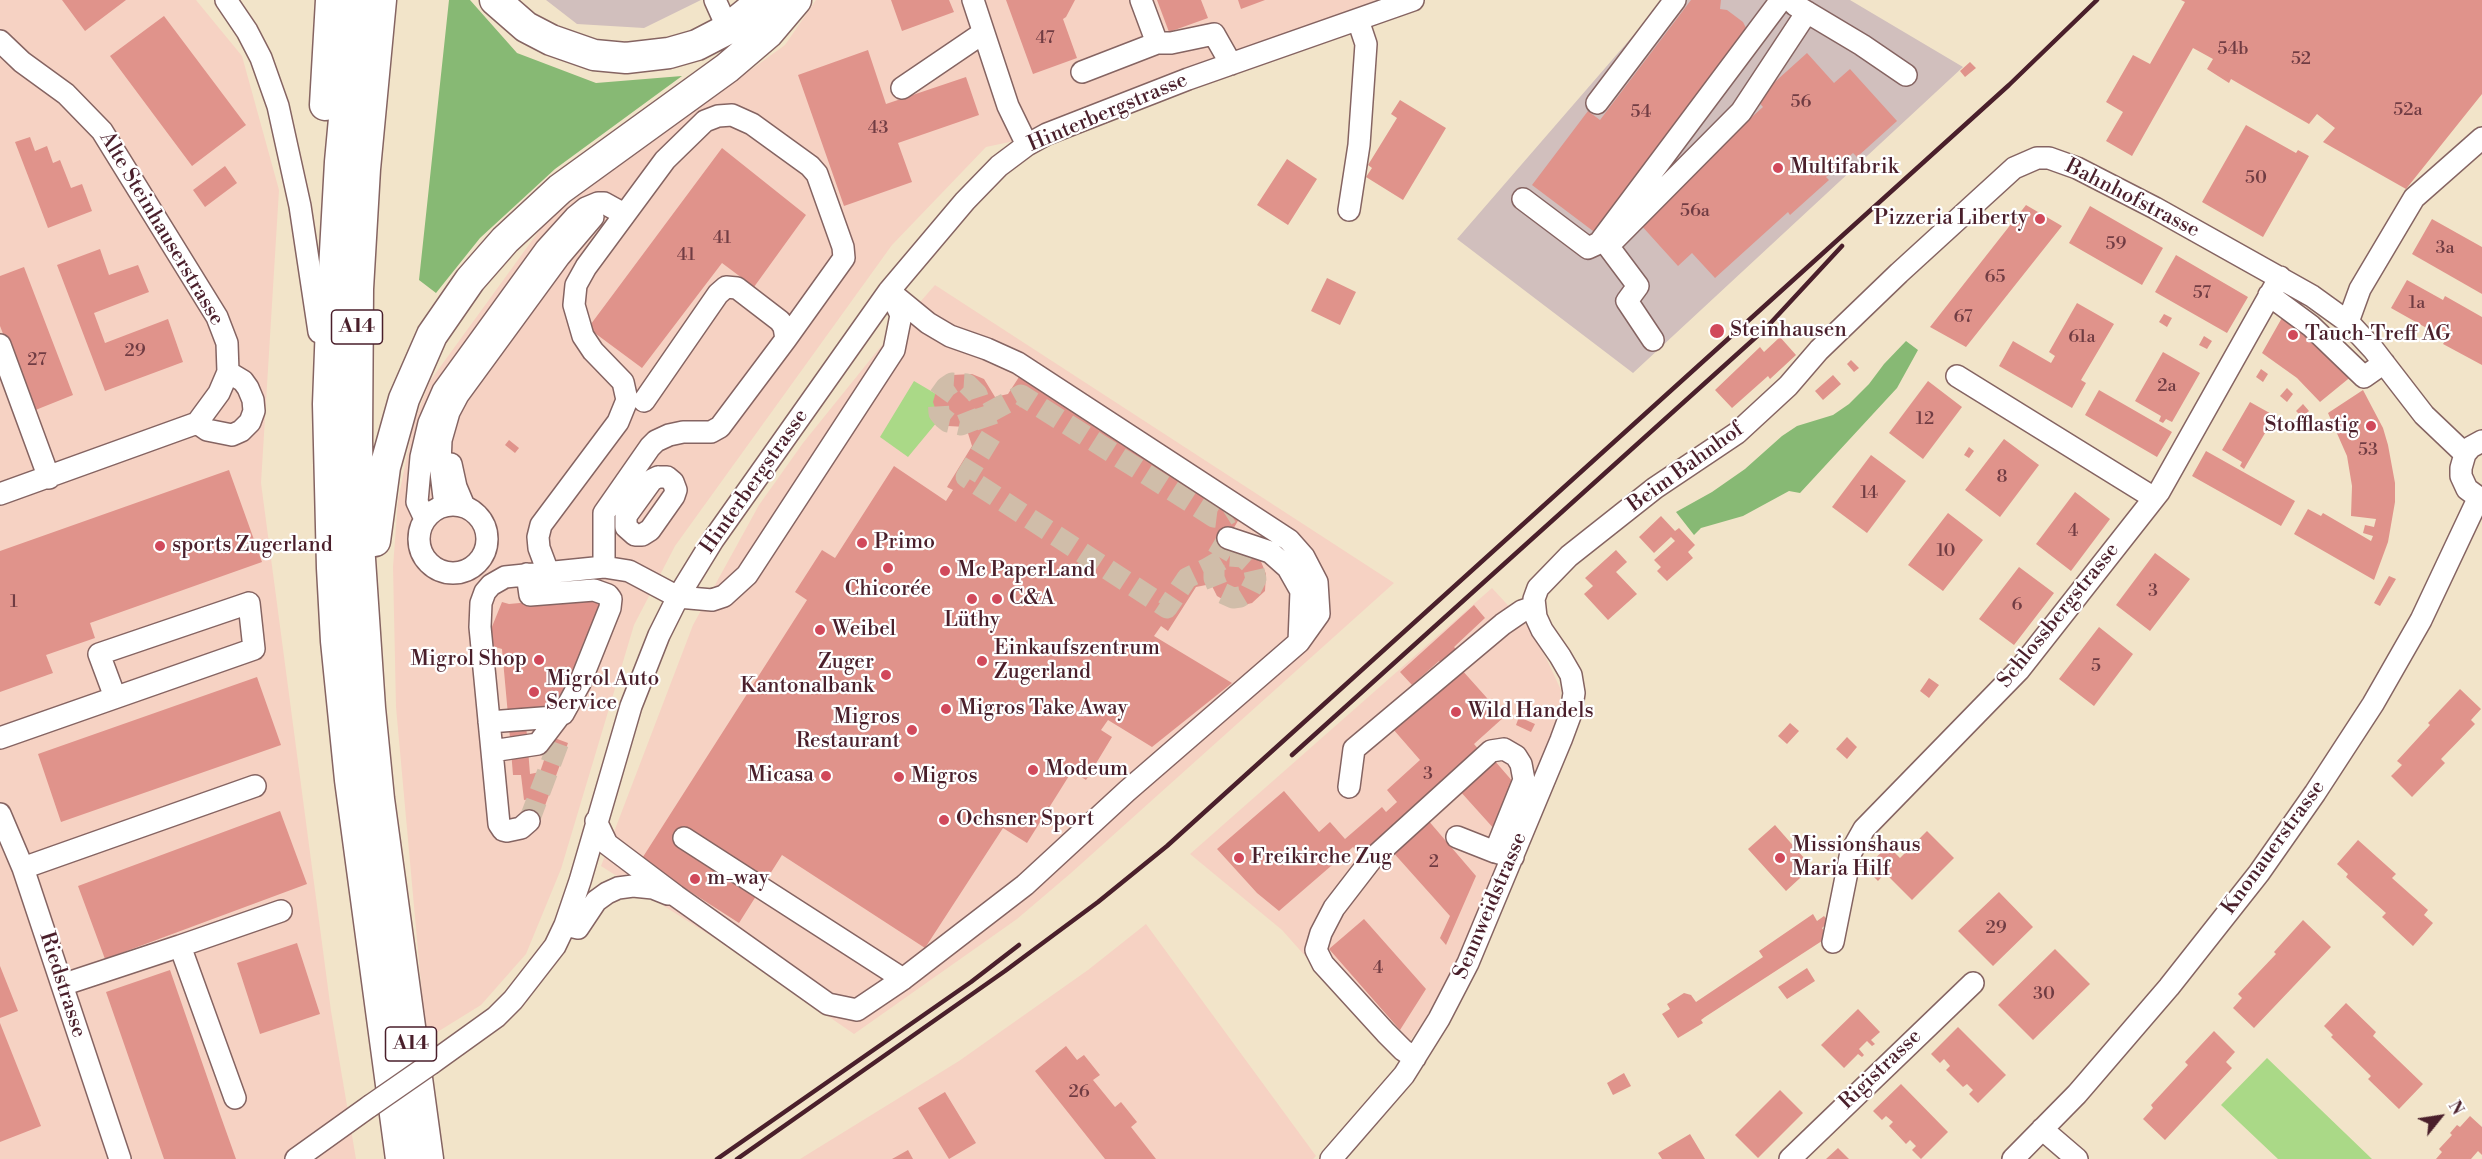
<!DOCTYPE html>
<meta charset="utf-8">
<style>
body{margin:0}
#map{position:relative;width:2482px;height:1159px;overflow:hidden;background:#f2e4c9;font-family:"Libre Bodoni",serif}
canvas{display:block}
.north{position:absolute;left:2410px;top:1087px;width:60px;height:60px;-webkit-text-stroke:4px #fff;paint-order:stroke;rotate:60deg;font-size:16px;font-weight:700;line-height:24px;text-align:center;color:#4a1f2b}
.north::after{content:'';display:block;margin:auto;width:21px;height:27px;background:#4a1f2b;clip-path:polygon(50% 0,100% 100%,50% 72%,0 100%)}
</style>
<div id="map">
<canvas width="2482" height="1159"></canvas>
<div class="north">N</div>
</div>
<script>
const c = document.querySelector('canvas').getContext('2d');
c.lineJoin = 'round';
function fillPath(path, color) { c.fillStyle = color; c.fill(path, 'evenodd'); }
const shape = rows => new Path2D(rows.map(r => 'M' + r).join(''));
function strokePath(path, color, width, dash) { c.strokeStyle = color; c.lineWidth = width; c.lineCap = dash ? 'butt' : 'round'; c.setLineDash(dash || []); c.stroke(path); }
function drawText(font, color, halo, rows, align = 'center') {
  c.font = font + ' "Libre Bodoni",serif'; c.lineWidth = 4.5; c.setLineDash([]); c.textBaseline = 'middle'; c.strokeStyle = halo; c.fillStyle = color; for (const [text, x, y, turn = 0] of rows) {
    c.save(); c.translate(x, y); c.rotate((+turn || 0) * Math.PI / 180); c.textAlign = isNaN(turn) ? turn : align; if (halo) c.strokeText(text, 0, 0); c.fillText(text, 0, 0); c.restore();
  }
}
const built = shape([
 [0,0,196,0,242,56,279,190,261,483,331,1011,356,1159,0,1159],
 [816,0,1377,0,1231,64,1047,134,986,147,892,245,675,546,634,625,561,869,526,954,481,1005,426,1039,396,707,393,567,398,500,414,422,430,381,544,224,594,183,785,45],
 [935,285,1394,583,1071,873,1017,919,854,1034,719,941,601,866,693,625,759,505,803,443,878,350],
 [1492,588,1530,629,1548,662,1561,690,1559,715,1465,952,1423,1023,1397,1059,1282,930,1190,854],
 [1146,924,1316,1156,1313,1159,800,1159,959,1061,1088,970]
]);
const industrial = shape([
 [546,0,701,0,644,28,577,24],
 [1664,0,1850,0,1963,67,1633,373,1457,239]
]);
const green = shape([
 [914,381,936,394,942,416,908,457,880,437],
 [2267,1058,2372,1159,2278,1159,2221,1105]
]);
const forest = shape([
 [449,0,470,0,517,53,596,83,682,76,555,169,480,238,436,293,419,280],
 [1906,341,1918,350,1897,388,1800,493,1789,491,1743,516,1701,528,1694,535,1676,512,1712,492,1745,469,1782,436,1797,426,1833,415,1849,404,1869,384,1884,364]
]);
const building = shape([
 [62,0,126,0,85,31],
 [891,0,949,0,954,12,902,31],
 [1006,0,1075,0,1066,17,1063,19,1077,58,1033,74],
 [1157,0,1201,0,1208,18,1169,32],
 [1238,0,1265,0,1241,9],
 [1691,0,1721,0,1720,9,1727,10,1743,22,1747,30,1601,237,1532,185,1588,111,1600,120],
 [2181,0,2482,0,2482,94,2406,189,2323,142,2335,128,2317,114,2309,124,2231,79,2229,83,2207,69,2213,59,2193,48,2132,156,2106,141,2123,112,2106,102,2133,55,2150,64,2185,2],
 [164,16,246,125,192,166,110,56],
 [868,50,886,104,966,77,979,115,898,143,912,182,844,206,798,75],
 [1807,53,1834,83,1850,69,1897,121,1857,157,1853,153,1826,177,1829,180,1790,215,1788,212,1715,278,1692,253,1678,266,1640,224,1711,159,1708,156,1763,107,1756,99],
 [1970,62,1976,68,1965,77,1960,71],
 [1400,100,1446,128,1403,200,1366,177,1372,168,1368,165,1397,118,1391,114],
 [2246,125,2296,153,2298,150,2309,156,2263,237,2202,202],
 [30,137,35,151,47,146,53,163,60,160,71,188,82,184,92,211,48,228,15,142],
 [722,148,806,215,754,287,722,263,642,368,588,328],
 [1287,159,1317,179,1288,225,1257,205],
 [225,166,237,183,205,207,193,190],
 [2026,205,2062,226,1966,347,1930,327],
 [2090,206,2163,248,2142,285,2069,243],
 [2432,219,2482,247,2482,294,2412,254],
 [100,249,109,275,138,265,149,292,94,313,105,343,168,319,183,362,105,391,57,265],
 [2176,255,2248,297,2227,333,2155,292],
 [24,267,73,395,33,411,0,326,0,276],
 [1327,278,1356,292,1340,325,1311,311],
 [2407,280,2443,300,2445,296,2482,317,2482,365,2443,344,2446,339,2391,308],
 [2077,303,2114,324,2081,380,2086,383,2072,408,1999,366,2013,341,2051,363,2055,356,2049,352],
 [2164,314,2172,318,2167,327,2159,322],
 [2283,316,2353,375,2320,402,2297,378,2262,353],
 [2204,336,2212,341,2207,349,2199,345],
 [1780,337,1796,355,1770,379,1768,376,1732,408,1715,390,1760,347,1764,352],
 [2163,352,2200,373,2172,422,2166,419,2163,423,2159,421,2161,416,2135,401],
 [1851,360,1859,368,1854,372,1847,364],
 [2261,369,2268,374,2263,382,2256,377],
 [972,374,984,379,995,397,1008,394,1019,377,1239,519,1228,538,1231,551,1248,551,1260,559,1266,574,1265,591,1252,603,1236,607,1217,596,1211,584,1196,587,1168,631,1161,626,1154,636,1232,683,1152,747,1108,720,1101,730,1112,737,1086,780,1072,771,1027,843,1003,828,925,948,782,855,739,923,641,860,807,600,795,592,822,550,835,558,894,466,946,501,953,490,947,487,972,446,966,427,948,426,938,417,933,402,938,384,952,375],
 [1833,375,1841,384,1823,400,1815,391],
 [1928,381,1962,407,1923,459,1889,433],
 [2287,388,2293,394,2287,402,2280,396],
 [2099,390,2172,432,2157,457,2085,415],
 [2363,390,2383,428,2388,445,2395,483,2395,502,2388,542,2374,580,2294,534,2308,509,2321,516,2323,513,2371,541,2373,536,2363,533,2365,525,2374,527,2376,519,2351,516,2352,486,2347,456,2328,413],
 [2250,402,2275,416,2244,469,2240,466,2242,462,2222,450],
 [2303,404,2309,411,2302,417,2296,411],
 [2004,439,2039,465,2000,517,1965,490],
 [509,440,519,448,515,453,505,445],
 [1969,447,1974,451,1969,458,1964,455],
 [2206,451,2295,501,2281,526,2192,476],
 [1871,455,1906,481,1867,533,1832,507],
 [229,470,262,562,90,623,95,638,46,655,53,673,0,692,0,551],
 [2075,492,2110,519,2071,571,2036,544],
 [1948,513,1983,540,1943,591,1908,565],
 [1661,516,1675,531,1679,528,1695,545,1688,552,1693,558,1667,581,1657,571,1661,567,1654,560,1675,541,1671,537,1654,553,1639,537],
 [1616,550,1627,562,1616,572,1637,594,1608,620,1584,594,1593,586,1585,578],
 [2155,553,2190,579,2150,631,2116,605],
 [2019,567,2054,593,2014,645,1979,619],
 [2389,576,2396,579,2380,606,2374,603],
 [594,596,608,601,587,641,584,641,575,672,570,672,571,683,562,710,508,715,502,649,485,644,502,602,509,604],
 [1474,605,1485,618,1454,647,1459,652,1444,666,1439,661,1412,685,1400,672],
 [2099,627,2133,654,2094,706,2059,679],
 [1461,669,1504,717,1474,744,1480,751,1430,795,1428,793,1361,855,1353,847,1279,911,1257,893,1217,849,1284,791,1319,832,1330,822,1345,839,1382,807,1386,812,1397,802,1387,790,1420,760,1393,729],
 [257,677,281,745,61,822,38,754],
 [1929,678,1939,685,1929,698,1920,691],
 [2460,689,2481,709,2471,720,2475,724,2441,759,2445,763,2412,797,2391,776,2402,765,2397,761,2430,725,2428,723],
 [1519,717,1535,724,1531,732,1516,725],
 [1790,723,1799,731,1787,744,1778,736],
 [526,724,530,774,540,772,552,737,568,743,539,822,524,816,530,799,524,800,521,775,513,775,509,726],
 [1847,737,1857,747,1847,759,1836,749],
 [1494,760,1514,783,1496,831,1459,790],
 [280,811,307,884,105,959,78,886],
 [1427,819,1476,876,1446,945,1440,938,1450,916,1391,850],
 [1775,825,1812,867,1786,891,1748,849],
 [1927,831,1954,858,1912,900,1885,873,1878,881,1865,868,1888,846,1900,858],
 [2358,840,2396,874,2392,878,2428,910,2424,915,2433,923,2413,946,2382,917,2386,913,2346,877,2348,874,2337,864],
 [1999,892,2033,927,1993,966,1958,931],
 [1813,914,1817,921,1824,916,1829,922,1822,928,1828,937,1705,1017,1701,1020,1703,1023,1678,1038,1662,1014,1670,1009,1667,1004,1684,993,1691,995,1696,1002,1763,957,1759,951],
 [1364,919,1426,989,1400,1030,1329,949],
 [2303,920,2331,947,2254,1028,2233,1008,2242,998,2238,994,2276,954,2274,952],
 [297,943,320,1014,260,1034,237,963],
 [2055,949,2090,984,2033,1040,1998,1005],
 [0,966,18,1011,0,1018],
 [1807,968,1815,981,1787,999,1778,987],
 [170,970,221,1117,236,1159,164,1159,106,992],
 [2346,1003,2376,1032,2373,1036,2423,1084,2399,1109,2368,1079,2371,1076,2331,1037,2333,1035,2324,1026],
 [1858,1009,1880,1032,1871,1040,1875,1044,1872,1046,1867,1041,1859,1049,1864,1055,1862,1057,1858,1054,1844,1068,1821,1045],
 [0,1023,41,1126,0,1142],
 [1958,1027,2006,1075,1978,1103,1969,1094,1973,1090,1967,1084,1963,1087,1946,1070,1950,1066,1944,1059,1940,1063,1931,1054],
 [2214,1031,2235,1052,2226,1062,2232,1068,2165,1140,2143,1119,2153,1108,2151,1105,2188,1065,2185,1062],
 [1066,1046,1077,1060,1084,1055,1100,1075,1093,1080,1115,1107,1121,1102,1137,1122,1131,1127,1156,1159,1105,1159,1035,1071],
 [1624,1073,1631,1086,1613,1095,1607,1083],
 [1901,1084,1948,1132,1921,1159,1912,1150,1916,1146,1910,1140,1906,1144,1889,1126,1893,1122,1886,1116,1882,1120,1873,1111],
 [1780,1090,1803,1113,1758,1158,1735,1135],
 [945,1092,976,1143,949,1159,918,1108],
 [2470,1116,2482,1127,2482,1155,2478,1151,2471,1159,2436,1159,2442,1152,2439,1149,2452,1135,2450,1133,2457,1125,2460,1127],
 [1690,1134,1705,1159,1662,1159,1658,1153],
 [1838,1148,1849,1159,1826,1159],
 [908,1150,913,1159,892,1159]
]);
const minorTunnel = shape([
 [1228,538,1214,562,1214,578,1218,588,1222,593,1233,598,1240,597,1250,591,1256,579,1253,566,1243,557,1230,556,1223,559,1206,569,1187,578,1167,608,966,477,991,436,977,394,967,384,952,383,946,387,938,398,939,413,943,418,948,422,961,425,979,418,1021,395,1214,517,1222,518,1230,513],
 [529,821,560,739]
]);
const minor = shape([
 [226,0,247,31,261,58,278,106,300,206,319,332],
 [715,0,728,29],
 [973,0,1008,106,1027,145],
 [1141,0,1157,43],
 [1795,5,1862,45,1906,75],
 [0,41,22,62,66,94,102,131,217,317,227,343,228,372,219,393,197,423,0,494],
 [1082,72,1157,43,1171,43,1214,34,1231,64],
 [902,88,983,33],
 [1597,103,1675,0],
 [1523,199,1588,248,1599,243,1781,0],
 [1349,210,1359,145,1366,44,1358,20],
 [2269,295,2311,326,2364,377,2384,363],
 [2348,322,2360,289,2414,198,2482,138],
 [1653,340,1627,301,1638,286,1608,246,1741,112,1807,12],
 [0,345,49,478],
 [1957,376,2154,498],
 [644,401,718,294,726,287,737,288,780,321,784,327,786,339],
 [197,423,207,430,232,435,241,431,250,422,254,411,253,400,248,388,243,381,228,372],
 [2482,441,2471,447,2465,454,2461,468,2461,476,2467,489,2482,500],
 [451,464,456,487,464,506],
 [658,477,667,477,673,482,676,490,674,496,650,530,642,535,635,535,626,527,626,516,652,480,658,477],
 '419 539a34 34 0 1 1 68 0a34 34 0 1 1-68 0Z',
 [445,506,440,464,441,440,449,412,458,395,559,257,593,217],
 [425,519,417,502,421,457,429,423,443,391,546,249,575,217,586,208,598,203,604,203,624,214],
 [1228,538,1270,552,1288,568,1301,591,1299,642],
 [548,572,539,548,538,537,541,525,618,422,627,400,623,382,593,351,583,336,574,305,576,285,586,267,665,160,705,121,718,116,732,115,752,124,810,166,817,174,843,247,844,258,786,339,720,427,711,432,683,432,669,435,656,441,650,447,604,513,604,567],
 [489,722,555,717,563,714,580,683,610,608,611,599,608,595,594,590,530,595,527,574],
 [0,738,254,649,249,603,99,654,115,697],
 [492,751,538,744,560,715],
 [1349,787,1354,749,1503,624,1522,611,1534,607],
 [0,814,23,868,120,1159],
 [529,821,521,828,507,831,503,830,499,824,480,627,481,603,485,592,491,585,505,577,604,567,629,571,678,597,712,600,724,596,747,575,894,350,901,315,891,294],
 [596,821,607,844,676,896,828,1004,857,1010,903,979,1025,885,1127,791,1299,642,1319,614,1317,582,1304,557,1289,540,1018,363,987,349,950,336,928,323,889,291],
 [1457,837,1495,852],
 [684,838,903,979],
 [23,868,255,786],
 [565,925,578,928,596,901,607,893,618,888,633,886,653,888,668,894],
 [1833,942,1851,852,1864,829,2019,670,2159,492,2280,277],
 [180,946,281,911],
 [62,985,180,946,235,1098],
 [1415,1058,1403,1050,1386,1033,1323,964,1316,950,1321,933,1334,908,1371,860,1491,751,1504,749,1516,756,1521,764,1524,780,1495,852,1513,857],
 [432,1063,496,1017,513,1000,555,946,565,925,580,881,631,706,659,635,678,597,713,540,889,291,965,201,999,166,1027,145,1047,134,1188,79,1413,0],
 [2042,1129,2077,1159],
 [296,1159,370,1106],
 [1331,1159,1404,1075,1439,1019,1468,963,1561,740,1571,713,1574,693,1571,675,1560,656,1542,630,1536,617,1534,599,1538,588,1569,556,1655,488,1737,433,1788,386,1819,350,1899,273,2014,168,2037,158,2049,158,2077,168,2155,208,2312,296,2348,322,2373,349,2424,415,2465,454],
 [1790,1159,1973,983],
 [2013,1159,2077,1094,2169,987,2259,873,2315,793,2373,704,2421,620,2478,499]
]);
const highway = shape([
 [355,0,340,162,331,324,328,404,332,568,336,641,350,780,401,1159],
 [381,0,365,169,358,289,357,440,359,544,370,708,379,799,428,1159],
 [495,0,526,27,551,40,594,55,626,58,669,53,697,45,726,30,763,0],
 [325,105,331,0],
 [375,541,385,467,404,399,432,335,470,280,505,240,560,189,727,68,768,33,796,0]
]);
const rail = shape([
 [1292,755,1765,329,1842,246],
 [717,1159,971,982,1019,945],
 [737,1159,1005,971,1098,902,1167,846,2009,85,2097,0]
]);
const minorBridge = shape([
 [370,1106,432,1063]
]);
const markers = [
 [1778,168,6,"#d1495b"],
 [2040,219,6,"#d1495b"],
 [1717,331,8,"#d1495b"],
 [2293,335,6,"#d1495b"],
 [2371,426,6,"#d1495b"],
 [862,543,6,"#d1495b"],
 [160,546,6,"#d1495b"],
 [888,568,6,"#d1495b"],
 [945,571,6,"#d1495b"],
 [972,599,6,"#d1495b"],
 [997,599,6,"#d1495b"],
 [820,630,6,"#d1495b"],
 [539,660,6,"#d1495b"],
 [982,661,6,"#d1495b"],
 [886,675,6,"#d1495b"],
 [534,692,6,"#d1495b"],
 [946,709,6,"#d1495b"],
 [1456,712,6,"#d1495b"],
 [912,730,6,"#d1495b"],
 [1033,770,6,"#d1495b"],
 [826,776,6,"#d1495b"],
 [899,777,6,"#d1495b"],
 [944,820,6,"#d1495b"],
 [1239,858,6,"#d1495b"],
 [1780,858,6,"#d1495b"],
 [695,879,6,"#d1495b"]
];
const numberNames = [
 ["47",1045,39],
 ["54b",2233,50],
 ["52",2301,60],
 ["56",1801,103],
 ["52a",2408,111],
 ["54",1641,113],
 ["43",878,129],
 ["50",2256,179],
 ["56a",1695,212],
 ["41",722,239],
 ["59",2116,245],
 ["3a",2445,249],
 ["41",686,256],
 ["65",1995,278],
 ["57",2202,294],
 ["1a",2417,304],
 ["67",1963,318],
 ["61a",2082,338],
 ["29",135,352],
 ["27",37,361],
 ["2a",2167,387],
 ["12",1925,420],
 ["53",2368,451],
 ["8",2002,478],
 ["14",1869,494],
 ["4",2073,532],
 ["10",1946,552],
 ["3",2153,592],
 ["1",14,603],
 ["6",2017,606],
 ["5",2096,667],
 ["3",1428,775],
 ["2",1434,863],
 ["29",1996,929],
 ["4",1378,969],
 ["30",2044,995],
 ["26",1079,1093]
];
const shields = [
 [357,327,51],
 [411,1044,51]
];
const shieldNames = [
 ["A14",357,327],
 ["A14",411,1044]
];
const streetNames = [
 ["Hinterbergstrasse",1108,113,-23],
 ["Bahnhofstrasse",2132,199,27],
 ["Alte Steinhauserstrasse",161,229,59],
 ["Beim Bahnhof",1686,468,-36],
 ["Hinterbergstrasse",755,482,-55],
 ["Schlossbergstrasse",2059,616,-51],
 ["Knonauerstrasse",2274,848,-54],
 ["Sennweidstrasse",1491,906,-67],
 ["Riedstrasse",62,985,72],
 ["Rigistrasse",1881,1070,-44]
];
const poiNames = [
 ["Multifabrik",1790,168],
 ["Pizzeria Liberty",2028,219,"right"],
 ["Steinhausen",1730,331],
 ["Tauch-Treff AG",2305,335],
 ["Stofflastig",2359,426,"right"],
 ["Primo",874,543],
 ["sports Zugerland",172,546],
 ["Mc PaperLand",957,571],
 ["Chicorée",888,590,"center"],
 ["C&A",1009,599],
 ["Lüthy",972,621,"center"],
 ["Weibel",832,630],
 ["Einkaufszentrum",994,649],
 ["Zugerland",994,673],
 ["Migrol Shop",527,660,"right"],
 ["Zuger",874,663,"right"],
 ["Kantonalbank",874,687,"right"],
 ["Migrol Auto",546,680],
 ["Service",546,704],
 ["Migros Take Away",958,709],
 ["Wild Handels",1468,712],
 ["Migros",900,718,"right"],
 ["Restaurant",900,742,"right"],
 ["Modeum",1045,770],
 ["Micasa",814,776,"right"],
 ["Migros",911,777],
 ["Ochsner Sport",956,820],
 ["Missionshaus",1792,846],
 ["Maria Hilf",1792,870],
 ["Freikirche Zug",1251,858],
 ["m-way",707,879]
];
fillPath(built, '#f6d2c3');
fillPath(industrial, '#d1bfbd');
fillPath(green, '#aad987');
fillPath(forest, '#87b974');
fillPath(building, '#e0938b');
strokePath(minorTunnel, '#d0bda9', 21, [21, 10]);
strokePath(minor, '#856462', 24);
strokePath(highway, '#856462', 33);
strokePath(minor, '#fff', 21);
strokePath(highway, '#fff', 30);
strokePath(rail, '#4a1f2b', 4.5);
strokePath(minorBridge, '#856462', 24, []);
strokePath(minorBridge, '#fff', 21);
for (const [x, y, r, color] of markers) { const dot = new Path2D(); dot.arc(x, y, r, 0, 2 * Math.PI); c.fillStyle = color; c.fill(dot); strokePath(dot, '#fff', 2); }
drawText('18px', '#703c43', null, numberNames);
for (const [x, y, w] of shields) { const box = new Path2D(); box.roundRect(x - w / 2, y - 17, w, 34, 4.5); c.fillStyle = '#fff'; c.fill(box); strokePath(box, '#4a1f2b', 1.5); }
drawText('bold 20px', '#4a1f2b', null, shieldNames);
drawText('21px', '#4a1f2b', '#fff', streetNames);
drawText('21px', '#4a1f2b', '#fff', poiNames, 'left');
</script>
